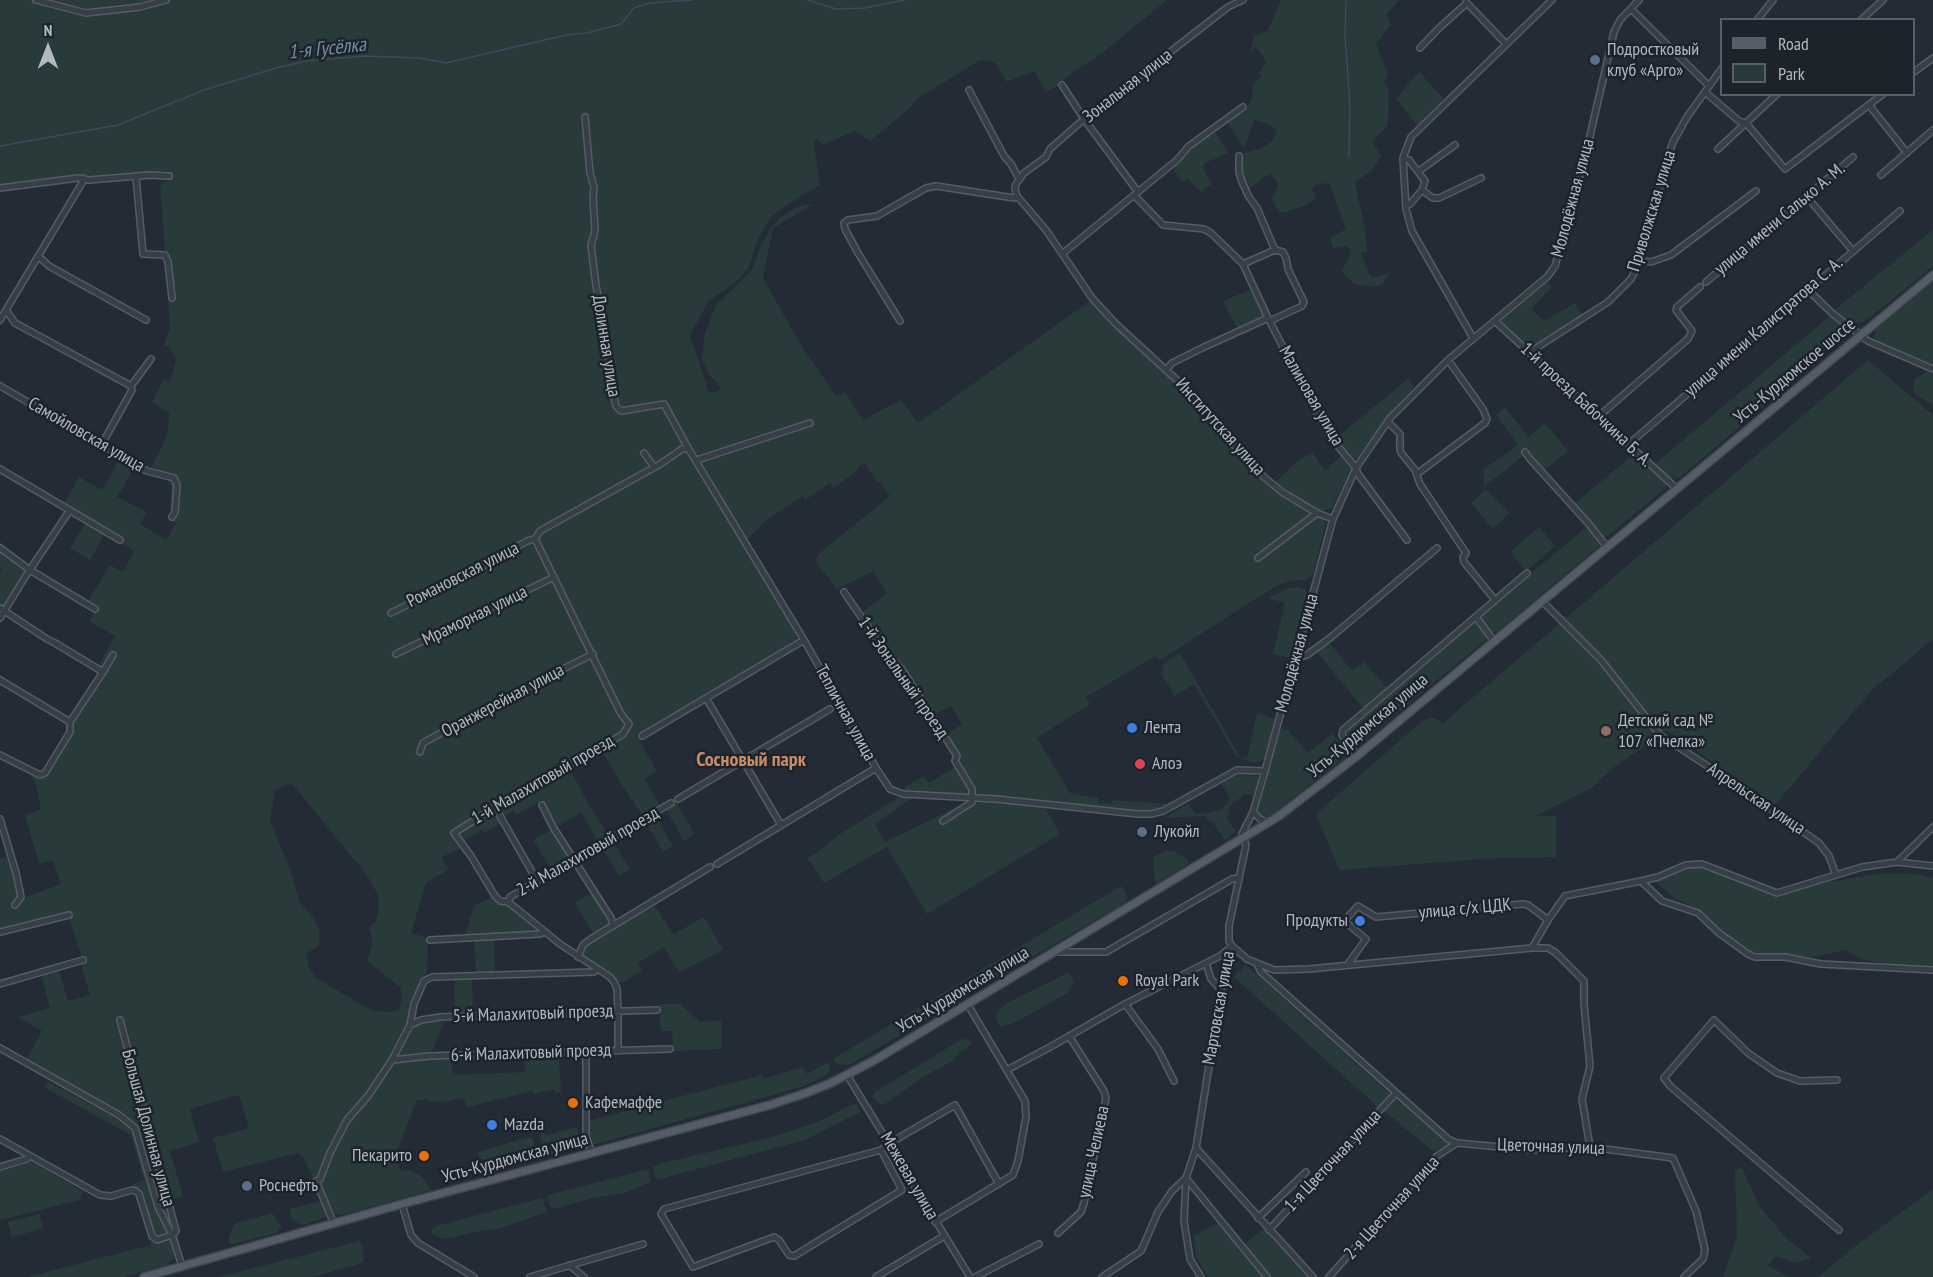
<!DOCTYPE html>
<meta charset="utf-8">
<style>
body{margin:0}
#map{position:relative;width:1933px;height:1277px;overflow:hidden;background:#232c36;font-family:"PT Sans Narrow",sans-serif}
canvas{display:block}
.legend{position:absolute;left:1720px;top:18px;width:195px;height:78px;box-sizing:border-box;background:#1c232b;border:2px solid #585f68;margin:0;padding:8px 10px;list-style:none;font-size:18px;color:#b1b9c3}
.legend li{display:flex;align-items:center;gap:12px;height:30px}
.legend b{width:30px;border:2px solid #585f68}
.north{position:absolute;left:18px;top:18px;width:60px;height:60px;-webkit-text-stroke:4px #1c232b;paint-order:stroke;rotate:0deg;font-size:16px;font-weight:700;line-height:24px;text-align:center;color:#b1b9c3}
.north::after{content:'';display:block;margin:auto;width:21px;height:27px;background:#b1b9c3;clip-path:polygon(50% 0,100% 100%,50% 72%,0 100%)}
</style>
<div id="map">
<canvas width="1933" height="1277"></canvas>
<ul class="legend">
<li><b style="height:8px;background:#545d67"></b>Road</li>
<li><b style="height:16px;background:#283a39"></b>Park</li>
</ul>
<div class="north">N</div>
</div>
<script>
const c = document.querySelector('canvas').getContext('2d');
c.lineJoin = 'round';
function fillPath(path, color) { c.fillStyle = color; c.fill(path, 'evenodd'); }
const shape = rows => new Path2D(rows.map(r => 'M' + r).join(''));
function strokePath(path, color, width, dash) { c.strokeStyle = color; c.lineWidth = width; c.lineCap = dash ? 'butt' : 'round'; c.setLineDash(dash || []); c.stroke(path); }
function drawText(font, color, halo, rows, align = 'center') {
  c.font = font + ' "PT Sans Narrow",sans-serif'; c.lineWidth = 5; c.setLineDash([]); c.textBaseline = 'middle'; c.strokeStyle = halo; c.fillStyle = color; for (const [text, x, y, turn = 0] of rows) {
    c.save(); c.translate(x, y); c.rotate((+turn || 0) * Math.PI / 180); c.textAlign = isNaN(turn) ? turn : align; if (halo) c.strokeText(text, 0, 0); c.fillText(text, 0, 0); c.restore();
  }
}
const green = shape([
 [0,0,1167,0,1101,54,1066,77,1060,85,1046,92,1034,71,1007,82,994,62,980,60,914,101,911,107,870,141,855,131,823,145,816,138,814,144,820,185,789,203,771,217,758,239,749,267,738,280,708,302,690,335,709,393,721,390,717,383,707,371,702,359,705,333,716,305,752,270,760,248,770,229,780,218,795,208,804,205,813,204,773,228,763,278,799,342,836,396,845,392,863,420,901,400,918,423,1090,301,1114,326,1192,397,1250,468,1283,496,1323,518,1326,523,1313,574,1305,581,1297,580,1283,583,1266,592,1159,661,1155,656,1086,697,1090,704,1037,738,1070,793,1098,798,1099,803,1112,804,1112,800,1166,804,1167,806,1162,809,1139,812,996,796,904,792,905,787,923,776,929,783,955,767,951,760,954,757,941,738,962,724,951,706,927,718,856,617,887,593,873,571,837,589,815,561,821,552,890,496,880,482,878,483,865,463,858,467,857,471,833,488,830,483,805,500,803,496,765,521,748,539,689,445,584,505,685,450,794,630,796,636,795,641,636,735,657,771,645,779,660,806,643,816,623,787,601,750,570,769,590,807,609,837,599,842,581,813,556,827,542,800,516,815,513,811,502,818,501,823,484,833,482,830,464,841,473,855,462,848,442,857,448,870,426,883,411,933,428,938,427,972,408,1024,391,1059,366,1095,346,1118,338,1132,319,1176,313,1178,303,1157,298,1153,223,1172,213,1138,249,1128,239,1095,190,1109,199,1142,170,1151,183,1196,170,1200,181,1249,160,1205,137,1127,120,1113,25,1061,42,1031,18,1017,50,1008,41,975,59,971,68,1001,90,995,81,965,82,958,69,917,0,933,0,859,9,856,19,892,24,898,61,884,53,860,39,864,25,815,41,809,35,782,30,773,42,777,46,775,72,734,72,723,75,718,105,672,98,666,115,636,89,621,97,607,88,601,110,565,123,572,134,551,105,533,90,560,70,548,86,522,72,513,74,510,64,504,79,477,102,490,120,458,135,467,117,497,147,512,140,524,166,540,176,523,170,520,171,487,167,477,149,470,164,443,168,429,169,413,152,402,164,379,170,382,176,360,170,348,164,345,170,328,166,263,164,258,165,252,160,184,167,182,167,171,90,178,81,175,0,185],
 [287,784,293,785,367,875,378,895,379,909,376,920,369,928,373,942,367,961,400,987,402,996,399,1010,385,1012,371,1010,316,978,308,967,307,953,319,946,319,929,311,914,301,905,289,867,270,820,275,791],
 [1281,0,1399,0,1386,15,1391,24,1376,44,1388,75,1384,82,1389,91,1388,125,1372,142,1381,156,1373,169,1355,183,1365,227,1367,251,1361,253,1370,276,1376,277,1390,273,1383,284,1376,287,1354,284,1341,271,1347,262,1351,254,1348,246,1333,248,1330,238,1346,229,1329,183,1314,185,1312,190,1316,198,1306,205,1282,213,1275,206,1272,199,1278,184,1270,173,1248,190,1244,183,1241,171,1243,153,1263,148,1272,141,1277,130,1267,124,1254,120,1246,145,1242,147,1227,121,1245,111,1253,96,1252,85,1261,77,1259,72,1266,63,1262,54,1256,47,1248,52,1252,46,1254,36,1268,30],
 [1419,72,1444,99,1417,126,1396,99],
 [1214,131,1229,153,1205,163,1203,168,1212,184,1200,192,1188,178,1182,182,1172,167,1190,148],
 [1933,230,1933,266,1873,315,1863,322,1857,323,1847,322,1833,311],
 [1547,281,1552,287,1531,309,1544,321,1575,303,1582,315,1533,346,1524,345,1501,321],
 [1933,282,1933,366,1878,342,1874,336,1876,329],
 [1253,289,1263,316,1238,330,1223,301],
 [1830,316,1847,329,1846,336,1678,479,1669,477,1655,464],
 [1868,360,1933,415,1933,639,1871,691,1775,805,1667,730,1613,768,1591,788,1535,816,1556,816,1556,857,1496,858,1339,870,1316,814,1422,721,1429,718,1436,719,1443,723],
 [1928,371,1933,374,1933,405,1914,393,1913,386,1915,379],
 [1409,378,1414,387,1381,425,1357,459,1351,459,1335,439],
 [1505,407,1528,437,1545,423,1568,451,1544,471,1528,452,1484,487,1483,475,1485,473,1482,470,1513,449,1517,444,1496,414],
 [1312,452,1325,471,1343,454,1351,468,1332,508,1327,510,1318,510,1274,483,1293,465],
 [1635,453,1661,477,1666,483,1667,487,1607,537,1603,537,1574,504],
 [1486,490,1509,513,1493,529,1471,503],
 [1539,527,1555,546,1526,571,1510,552],
 [1591,528,1600,541,1599,546,1497,632,1490,631,1481,619,1482,614,1584,529],
 [0,542,31,566,3,606,0,606,0,574,2,570,0,568],
 [1297,587,1305,589,1307,594,1291,658,1273,654,1285,603,1268,598,1286,589],
 [1473,622,1477,622,1486,634,1486,640,1362,742,1358,744,1349,741,1347,735,1348,728],
 [1329,642,1352,671,1364,662,1388,689,1363,708,1316,651],
 [1180,653,1240,757,1247,758,1257,713,1275,719,1266,758,1261,761,1253,763,1236,756,1194,684,1175,696,1160,672,1164,670,1161,665],
 [1280,728,1288,730,1308,753,1332,734,1346,747,1345,757,1269,817,1263,817,1260,815,1258,810],
 [1237,775,1258,776,1258,782,1254,796,1245,794,1230,806,1227,820,1236,831,1225,841,1212,821,1210,822,1205,816,1164,818,1188,804,1195,814,1207,813,1220,810,1231,800,1221,784],
 [901,796,910,796,910,799,875,824,885,842,967,802,968,799,1044,806,1060,834,927,914,887,847,824,883,807,858,816,853,840,834],
 [676,803,695,834,684,841,666,809],
 [655,815,673,846,663,852,645,821],
 [552,829,570,859,552,870,533,840],
 [612,840,630,869,619,876,601,846],
 [1164,851,1173,851,1188,859,1189,863,1157,883,1155,882,1153,860,1154,857],
 [1696,864,1770,892,1876,874,1916,874,1933,878,1933,966,1914,967,1885,964,1861,959,1846,950,1812,957,1753,952,1734,942,1704,912,1676,899,1653,880],
 [1121,886,1127,895,1126,902,849,1065,837,1064,833,1059],
 [593,892,609,918,609,924,594,934,575,903],
 [492,897,495,901,516,910,539,929,539,932,465,936,474,906],
 [653,904,674,934,704,917,723,950,679,972,664,947,638,963,642,970,622,983,617,982,611,975,583,955,584,947,591,941],
 [494,938,495,972,476,973,474,939],
 [1246,965,1390,1094,1378,1107,1234,977],
 [1068,973,1074,981,1068,993,1014,1023,1000,1027,995,1017,997,1012,1007,1003],
 [455,978,472,978,473,1014,454,1015],
 [659,1004,680,1004,700,1022,721,1020,722,1049,673,1051,672,1031,661,1031],
 [445,1019,431,1054,399,1055,408,1035,416,1025,422,1022],
 [962,1039,970,1040,971,1045,958,1054,954,1060,920,1079,885,1104,880,1104,873,1097,875,1092],
 [525,1055,559,1055,561,1092,556,1093,554,1089,534,1094,532,1091,467,1107,463,1098,439,1103,437,1101,429,1102,428,1099,417,1100,395,1156,400,1171,409,1170,415,1172,423,1178,431,1190,345,1214,339,1215,333,1212,322,1185,322,1179,332,1154,349,1121,358,1109,370,1098,389,1067,394,1062,428,1058,451,1058,453,1075,525,1072],
 [828,1062,831,1070,828,1074,804,1086,769,1096,596,1144,591,1144,588,1136,588,1121,762,1075,763,1079,803,1067,807,1074],
 [47,1081,129,1125,133,1129,156,1208,171,1240,174,1251,174,1257,167,1265,124,1277,27,1277,151,1245,132,1184,144,1180,131,1135,44,1087],
 [1397,1098,1449,1144,1434,1152,1384,1111],
 [857,1104,860,1112,805,1140,660,1179,657,1179,655,1175,653,1167,663,1163,776,1136,820,1121,851,1105],
 [577,1127,580,1137,583,1136,585,1142,584,1147,550,1156,547,1154,540,1136,541,1133,544,1133,547,1135],
 [529,1137,533,1139,535,1149,534,1161,498,1171,488,1169,483,1160,480,1159,478,1152],
 [33,1162,83,1192,79,1200,0,1220,0,1171],
 [1742,1168,1760,1207,1785,1237,1811,1258,1795,1263,1776,1256,1768,1266,1790,1277,1723,1277,1737,1236,1735,1170],
 [645,1170,649,1171,651,1182,624,1193,592,1198,557,1208,552,1208,549,1204,547,1197,548,1195],
 [1933,1189,1933,1277,1818,1277,1854,1247],
 [542,1198,547,1212,501,1228,481,1231,444,1239,434,1235,431,1231,436,1226],
 [322,1201,328,1215,326,1217,306,1224,299,1224,292,1219,289,1209],
 [272,1213,281,1226,277,1233,234,1244,231,1244,228,1241,234,1224],
 [39,1214,43,1228,12,1237,8,1222],
 [1224,1219,1244,1245,1264,1228,1307,1277,1208,1277,1196,1257,1194,1236],
 [360,1241,363,1249,363,1261,359,1264,312,1277,218,1277]
]);
const stream = shape([
 [808,0,836,9,865,8,904,0],
 [1346,0,1345,37,1350,104,1349,157],
 [0,146,118,125,204,90,276,68,307,61,364,56,420,58,446,63,566,35,587,33,621,24,634,8,649,3,692,0]
]);
const minor = shape([
 [36,0,86,13,140,7,166,0],
 [1243,0,1228,7,1084,119,1050,149,1046,157,1024,173,1016,184,1015,189,1017,196,1046,230,1092,298,1116,324,1191,393,1252,467,1282,492,1317,513,1333,519],
 [1466,2,1506,44],
 [1631,9,1709,86],
 [1757,20,1773,0],
 [1861,20,1883,0],
 [1420,48,1439,28,1467,3],
 [1914,72,1933,58],
 [1062,85,1084,119,1138,192],
 [969,90,1004,156,1011,164,1019,179],
 [1705,92,1739,121,1746,123,1785,169,1883,94],
 [1869,105,1907,153],
 [585,117,590,173,594,187,593,198,595,230,591,246,596,286,606,332,612,388,616,406,621,411,664,404,688,448,804,640,876,768,890,789,903,794,996,799,1138,814,1151,814,1163,811,1237,770,1265,771],
 [1718,149,1777,94],
 [1239,156,1239,172,1242,182,1249,197,1257,208,1275,250],
 [1403,158,1409,160,1425,181,1422,190,1410,204,1406,206],
 [1419,171,1455,145],
 [1881,175,1933,130],
 [136,177,143,254,165,255,168,262,172,298],
 [0,188,78,178,89,180,150,175,169,176],
 [1422,190,1433,198,1439,198,1481,178],
 [1134,195,1163,225,1204,229,1211,233,1243,264,1268,318,1319,417,1331,438,1356,468,1358,474,1407,540],
 [1807,197,1853,251],
 [1062,254,1177,160,1189,146,1243,107],
 [38,256,49,266,146,320],
 [1640,261,1651,262,1671,255,1756,191],
 [1243,264,1275,250,1283,252,1286,258,1288,269,1304,302,1302,306,1270,321],
 [1706,282,1853,157],
 [1808,290,1833,314,1868,341,1933,369],
 [6,310,15,323,131,386],
 [0,320,82,183,83,178],
 [900,321,858,253,845,229,844,223,848,220,877,216,926,188,936,186,1014,198,1017,196],
 [1495,321,1677,489],
 [1473,338,1412,231,1406,209,1403,158,1411,137,1552,0],
 [1530,352,1608,302,1631,279,1640,261,1652,220,1663,171,1673,142,1687,117,1722,68],
 [1167,369,1172,363,1202,348,1268,318],
 [0,386,147,471,174,478,177,485,175,512,172,517],
 [1599,416,1688,339,1692,331,1676,310,1677,307,1700,287],
 [1388,422,1400,434,1400,450,1402,454,1415,470,1420,484,1466,553,1463,557,1464,562,1495,600],
 [102,444,132,390,131,386,151,359],
 [1629,444,1900,211],
 [1525,452,1530,459,1588,523,1607,547],
 [644,453,654,467],
 [697,460,810,423],
 [0,469,120,540],
 [1417,474,1485,423,1487,419,1483,409,1448,360],
 [0,548,30,570,95,609],
 [1258,558,1317,513],
 [844,592,879,643,903,671,957,756,955,761,972,789,972,802,943,821],
 [1542,601,1601,660,1660,735,1738,786,1819,843,1829,856,1836,875],
 [0,608,47,639,55,643,103,672],
 [391,613,476,570,527,541,535,539],
 [1476,617,1494,641],
 [0,618,27,574,70,510],
 [396,654,554,577],
 [1295,659,1307,655,1330,638,1437,548],
 [0,680,70,722],
 [706,698,781,825],
 [642,736,804,640],
 [420,752,423,743,486,708,593,654],
 [0,755,40,775,45,773,70,732,70,722,103,672,113,655],
 [1357,756,1342,735,1343,730,1527,573],
 [678,799,830,709],
 [542,805,553,827,611,918,613,925],
 [495,807,537,881],
 [1253,812,1260,819,1268,823],
 [0,819,16,873,21,897,15,905],
 [1897,862,1933,827],
 [717,864,876,768],
 [1641,881,1658,877,1686,865,1702,864,1777,893,1862,867,1897,862,1933,866],
 [508,902,510,897,671,803],
 [0,932,69,915],
 [430,940,540,934,544,932],
 [1232,946,1247,959,1274,970,1309,969,1532,948,1548,920,1565,896,1641,881,1662,901,1698,913,1719,933,1748,954,1755,957,1785,957,1821,964,1933,970],
 [1532,948,1548,948,1556,953,1584,981,1584,1004,1590,1066,1582,1099,1590,1147],
 [1056,952,1106,952,1232,879,1238,878],
 [578,957,583,945,591,939,710,867],
 [1206,963,1211,979,1221,990],
 [1257,964,1261,972,1448,1139,1457,1143,1533,1150,1590,1147,1673,1158,1696,1211,1705,1250,1703,1259,1684,1277],
 [1348,964,1366,939,1344,921,1358,906,1376,917,1523,904,1528,905,1548,920],
 [0,984,83,960],
 [1125,1004,1158,1049,1174,1081],
 [120,1020,176,1231,172,1235],
 [410,1025,421,1020,440,1017,657,1010],
 [0,1048,119,1115,135,1128,158,1207,172,1235,182,1266],
 [618,1051,618,1012,617,989,614,982,610,977,560,944,517,909,508,902,500,901,495,896,471,856,454,833,495,807,526,790,542,779,585,757,623,734,629,724,621,714,535,539,540,531,662,463,682,449,688,448],
 [586,1052,586,1137,592,1153],
 [392,1060,429,1056,670,1049],
 [1007,1070,1052,1046,1125,1004,1220,956,1231,947],
 [847,1075,970,1277],
 [1837,1080,1800,1081,1777,1073,1748,1053,1714,1020,1664,1078,1670,1086,1839,1230],
 [0,1139,100,1195,111,1196,132,1190,136,1191,139,1194,152,1236,157,1240,172,1235],
 [1196,1148,1313,1277],
 [881,1150,902,1190,794,1256,789,1255,779,1240,774,1237,693,1267,661,1214,664,1209,881,1150],
 [881,1150,890,1143,955,1105,999,1184],
 [0,1167,27,1159,29,1156],
 [1186,1178,1267,1277],
 [402,1204,411,1235,418,1243,474,1277],
 [1258,1218,1306,1172],
 [935,1222,1013,1175,1018,1161,1026,1117,1025,1101,968,1005],
 [334,1224,316,1181,320,1179,330,1153,347,1120,368,1096,392,1060,410,1025,414,1004,424,981,432,977,594,972,596,969],
 [1269,1230,1396,1093],
 [1058,1233,1081,1212,1084,1203,1106,1098,1104,1091,1069,1036],
 [569,1265,584,1277],
 [530,1277,643,1244],
 [876,1277,944,1236],
 [975,1277,1039,1244],
 [1102,1277,1141,1251,1158,1212,1172,1191,1186,1178],
 [1201,1277,1190,1259,1184,1221,1186,1178,1196,1148,1221,990,1232,946,1229,941,1229,926,1246,845,1242,834,1253,812,1265,771,1333,519,1356,468,1390,418,1448,360,1548,276,1555,266,1586,153,1614,32,1620,20,1639,0],
 [1329,1277,1437,1156,1457,1143]
]);
const major = shape([
 [144,1277,402,1204,770,1105,806,1093,831,1083,875,1060,1279,816,1357,756,1933,275]
]);
const markers = [
 [1595,60,6,"#5c6f8a"],
 [1132,728,6,"#3f7fe0"],
 [1606,731,6,"#8d6e63"],
 [1140,764,6,"#e0444e"],
 [1142,832,6,"#5c6f8a"],
 [1360,921,6,"#3f7fe0"],
 [1123,981,6,"#e8710a"],
 [573,1103,6,"#e8710a"],
 [492,1125,6,"#3f7fe0"],
 [424,1156,6,"#e8710a"],
 [247,1186,6,"#5c6f8a"]
];
const poiNames = [
 ["Подростковый",1607,50],
 ["клуб «Арго»",1607,71],
 ["Детский сад №",1618,721],
 ["107 «Пчелка»",1618,742],
 ["Лента",1144,728],
 ["Алоэ",1152,764],
 ["Лукойл",1154,832],
 ["Продукты",1348,921,"right"],
 ["Royal Park",1135,981],
 ["Кафемаффе",585,1103],
 ["Mazda",504,1125],
 ["Пекарито",412,1156,"right"],
 ["Роснефть",259,1186]
];
const streetNames = [
 ["Зональная улица",1128,86,-38],
 ["Молодёжная улица",1573,198,-75],
 ["Приволжская улица",1652,211,-73],
 ["улица имени Салько А. М.",1780,219,-40],
 ["улица имени Калистратова С. А.",1764,327,-41],
 ["Долинная улица",606,346,81],
 ["Усть-Курдюмское шоссе",1795,371,-40],
 ["Малиновая улица",1311,396,60],
 ["1-й проезд Бабочкина Б. А.",1586,405,43],
 ["Институтская улица",1220,427,48],
 ["Самойловская улица",86,435,30],
 ["Романовская улица",463,575,-27],
 ["Мраморная улица",475,616,-26],
 ["Молодёжная улица",1297,653,-75],
 ["1-й Зональный проезд",903,678,55],
 ["Оранжерейная улица",503,701,-28],
 ["Тепличная улица",845,713,61],
 ["Усть-Курдюмская улица",1368,726,-40],
 ["1-й Малахитовый проезд",543,780,-30],
 ["Апрельская улица",1756,799,34],
 ["2-й Малахитовый проезд",588,852,-30],
 ["улица с/х ЦДК",1465,909,-5],
 ["Усть-Курдюмская улица",963,990,-31],
 ["Мартовская улица",1219,1008,-80],
 ["5-й Малахитовый проезд",533,1014,-2],
 ["6-й Малахитовый проезд",531,1053,-2],
 ["Большая Долинная улица",148,1128,75],
 ["Цветочная улица",1551,1147,2],
 ["улица Челиева",1094,1152,-78],
 ["Усть-Курдюмская улица",515,1158,-15],
 ["1-я Цветочная улица",1333,1161,-47],
 ["Межевая улица",909,1176,60],
 ["2-я Цветочная улица",1392,1208,-48]
];
const waterNames = [
 ["1-я Гусёлка",327,49,-6]
];
const neighbourhoodNames = [
 ["Сосновый парк",751,760]
];
fillPath(green, '#283a39');
strokePath(stream, '#3a4b5e', 1.5);
strokePath(minor, '#545c64', 8);
strokePath(major, '#3f4750', 10);
strokePath(minor, '#363e47', 5);
strokePath(major, '#545d67', 7);
for (const [x, y, r, color] of markers) { const dot = new Path2D(); dot.arc(x, y, r, 0, 2 * Math.PI); c.fillStyle = color; c.fill(dot); strokePath(dot, '#1c232b', 2); }
drawText('18px', '#b1b9c3', '#1c232b', poiNames, 'left');
drawText('18px', '#b1b9c3', '#1c232b', streetNames);
drawText('italic 20px', '#748ba4', '#1c232b', waterNames);
drawText('bold 20px', '#c88c67', '#1c232b', neighbourhoodNames);
</script>
